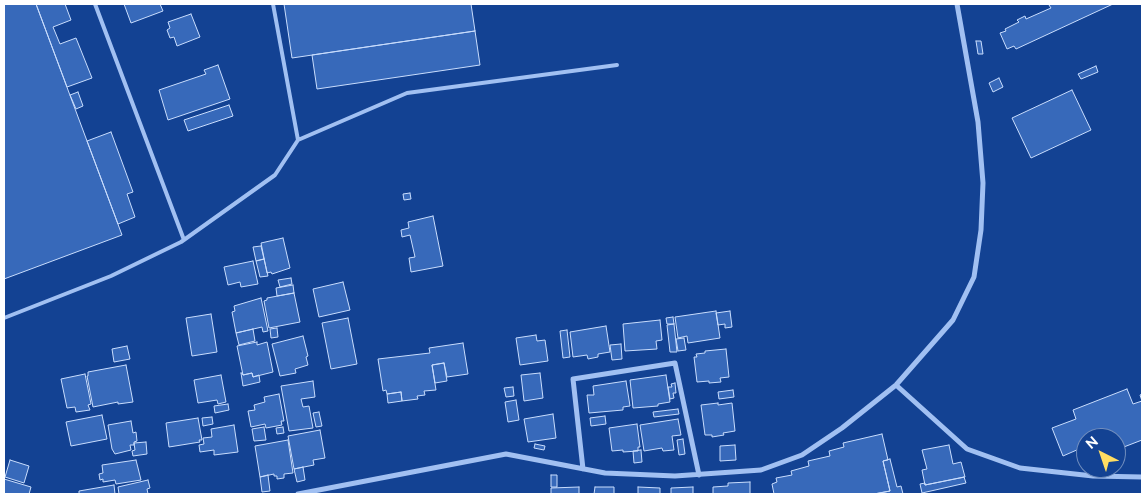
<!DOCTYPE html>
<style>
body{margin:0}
#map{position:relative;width:1146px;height:498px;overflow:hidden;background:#134293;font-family:Raleway,sans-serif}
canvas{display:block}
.frame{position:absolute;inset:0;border:5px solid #fff;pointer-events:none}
.north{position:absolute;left:1076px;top:428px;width:50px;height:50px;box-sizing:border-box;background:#134293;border:1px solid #718ebe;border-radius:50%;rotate:319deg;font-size:14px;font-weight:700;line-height:20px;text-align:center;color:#fff}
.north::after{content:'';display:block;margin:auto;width:18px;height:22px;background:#ffdd62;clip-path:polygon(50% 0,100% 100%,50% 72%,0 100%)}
</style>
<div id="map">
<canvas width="1146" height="498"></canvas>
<div class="frame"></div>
<div class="north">N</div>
</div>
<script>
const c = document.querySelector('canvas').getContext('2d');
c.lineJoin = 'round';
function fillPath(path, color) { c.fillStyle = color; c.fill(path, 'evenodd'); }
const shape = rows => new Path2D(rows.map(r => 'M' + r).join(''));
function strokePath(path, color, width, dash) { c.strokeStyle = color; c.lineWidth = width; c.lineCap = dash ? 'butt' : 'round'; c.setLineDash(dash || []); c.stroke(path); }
const building = shape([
 [4,4,36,4,122,235,4,279,4,4],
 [36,4,65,4,71,20,53,27,60,44,76,38,92,78,67,87,36,4],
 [124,4,160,4,163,11,131,23,124,4],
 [284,4,471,4,475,31,292,58,284,4],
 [1052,4,1113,4,1016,49,1014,46,1007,49,1000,33,1006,31,1005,29,1019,22,1017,20,1025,16,1026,19,1051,8,1049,5,1052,4],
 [191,14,200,37,177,46,174,37,170,38,167,30,170,28,168,22,191,14],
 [475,31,480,65,317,89,312,55,475,31],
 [976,41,981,41,983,54,978,54,976,41],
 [218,65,230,99,168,120,159,90,206,74,204,70,218,65],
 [1096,66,1098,72,1081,79,1078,74,1096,66],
 [999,78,1003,87,993,92,989,83,999,78],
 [1072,90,1091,130,1031,158,1012,118,1072,90],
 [78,92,83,106,76,109,70,95,78,92],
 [229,105,233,116,188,131,184,120,229,105],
 [111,132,133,192,127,194,135,217,118,224,87,141,111,132],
 [410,193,411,199,404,200,403,194,410,193],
 [433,216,443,266,411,272,409,258,415,257,410,235,402,237,401,230,409,228,408,222,433,216],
 [283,238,290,268,272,274,271,272,267,273,261,243,283,238],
 [261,246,264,259,256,261,253,247,261,246],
 [264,259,268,276,260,277,256,261,264,259],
 [253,261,258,284,241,287,240,282,228,285,224,267,253,261],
 [291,278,292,284,280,287,278,280,291,278],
 [343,282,350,310,319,317,313,289,343,282],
 [293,285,294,293,277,296,276,288,293,285],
 [294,293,300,322,269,328,264,301,267,300,267,298,294,293],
 [261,298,268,331,263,332,262,327,236,333,232,312,235,311,234,306,261,298],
 [716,311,720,338,688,343,687,336,678,338,675,317,716,311],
 [730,311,732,327,725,328,725,324,718,325,716,313,730,311],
 [211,314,217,352,192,356,186,318,211,314],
 [673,317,674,324,667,324,666,318,673,317],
 [348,318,357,364,331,369,322,323,348,318],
 [660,320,662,340,656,341,657,349,625,351,623,324,660,320],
 [674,324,677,352,670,352,667,325,674,324],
 [606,326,610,352,598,354,598,357,588,359,587,355,573,357,570,332,606,326],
 [277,328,278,337,271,338,270,329,277,328],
 [253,329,255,341,239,345,236,333,253,329],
 [567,330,570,357,563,358,560,331,567,330],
 [536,335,537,341,545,340,548,361,520,365,516,338,536,335],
 [303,336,308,356,306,357,308,365,295,369,296,373,280,376,272,344,303,336],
 [684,338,686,350,678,351,676,339,684,338],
 [257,342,257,345,267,342,273,372,253,377,252,373,243,375,237,346,257,342],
 [463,343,468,374,447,377,444,363,432,365,436,390,424,391,425,395,417,396,418,399,402,401,401,392,387,394,386,390,383,391,378,359,430,353,429,348,463,343],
 [621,344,622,359,612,360,610,345,621,344],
 [127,346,130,359,114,362,112,349,127,346],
 [726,349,729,377,720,378,721,382,709,383,709,381,697,382,694,357,697,357,696,354,705,353,705,351,726,349],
 [444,363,447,381,435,383,432,365,444,363],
 [126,365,133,402,118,404,118,402,93,407,87,376,88,376,88,372,126,365],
 [241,373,242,373,243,375,252,373,253,377,259,375,260,382,243,386,241,373],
 [540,373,543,398,524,401,521,375,540,373],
 [85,374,91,404,88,405,90,410,76,412,75,407,67,408,61,379,85,374],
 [221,375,226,402,218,404,217,400,198,403,194,380,221,375],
 [666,375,670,402,658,404,658,406,633,408,630,380,666,375],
 [313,381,315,397,301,399,303,407,309,406,313,428,289,431,281,386,313,381],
 [626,381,630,406,623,407,623,410,589,413,587,395,594,395,593,386,626,381],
 [675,383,676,393,673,393,674,398,670,399,668,387,672,387,671,384,675,383],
 [513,387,514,396,506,397,504,388,513,387],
 [1127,389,1133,404,1142,401,1140,395,1142,394,1142,440,1116,450,1116,438,1086,438,1086,454,1082,456,1079,449,1063,456,1052,428,1076,419,1073,410,1127,389],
 [733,390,734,397,719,399,718,392,733,390],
 [401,392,402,401,388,403,387,394,401,392],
 [279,394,284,421,281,421,282,425,266,428,265,424,251,427,248,411,255,410,254,405,265,402,264,397,279,394],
 [516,400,519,420,508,422,505,402,516,400],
 [718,403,718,405,732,403,735,431,723,433,724,435,712,437,712,435,705,435,701,405,718,403],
 [228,404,229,410,215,413,214,406,228,404],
 [678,409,679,414,654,417,653,412,678,409],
 [319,412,322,426,316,427,313,413,319,412],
 [553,414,556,438,528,442,524,419,553,414],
 [102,415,107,439,71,446,66,422,102,415],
 [605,416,606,424,591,426,590,418,605,416],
 [212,417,213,424,203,426,202,418,212,417],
 [198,418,202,440,199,440,200,442,169,447,166,423,198,418],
 [678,419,681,435,672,436,674,450,663,451,662,448,644,451,640,425,678,419],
 [131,421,133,433,136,432,137,441,134,442,134,445,130,445,131,450,115,454,112,449,108,425,131,421],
 [637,424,640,447,638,447,638,451,623,452,623,450,612,451,609,428,637,424],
 [234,425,238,452,214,455,214,450,200,452,199,445,204,444,203,438,212,437,211,429,234,425],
 [264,427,266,440,254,441,252,429,264,427],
 [283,427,284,433,277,434,276,428,283,427],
 [320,430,325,458,313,460,314,465,294,469,288,436,320,430],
 [882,434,888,460,883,461,890,491,874,494,774,494,772,484,777,482,776,478,792,475,791,471,809,466,808,461,830,456,829,451,844,447,843,443,882,434],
 [683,439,685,454,679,455,677,440,683,439],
 [288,440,293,473,284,474,284,478,277,479,277,476,274,476,274,474,260,477,255,446,288,440],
 [146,442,147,454,133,456,132,451,135,450,134,443,146,442],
 [535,444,545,446,544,450,534,448,535,444],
 [735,445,736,460,720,461,720,446,735,445],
 [949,445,953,464,961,462,965,477,925,485,922,470,927,469,922,450,949,445],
 [641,450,642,462,634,463,633,451,641,450],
 [890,459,897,487,901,486,903,494,874,494,890,491,883,461,890,459],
 [10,460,29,466,24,483,5,477,10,460],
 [136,460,141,480,116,484,115,480,103,482,103,479,100,480,99,474,103,473,102,465,136,460],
 [303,467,305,480,297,482,294,469,303,467],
 [268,475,270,491,262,492,260,477,268,475],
 [551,475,557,475,557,487,551,487,551,475],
 [964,477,966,483,922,493,920,484,925,483,925,485,964,477],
 [4,479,31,487,29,494,4,494,4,479],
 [148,480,150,488,147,489,148,494,119,494,118,487,148,480],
 [750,482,750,494,713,494,713,487,728,486,728,483,750,482],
 [114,485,115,494,79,494,79,491,114,485],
 [579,487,579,494,551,494,551,488,579,487],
 [595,487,614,487,614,494,594,494,595,487],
 [638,487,660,488,660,494,638,494,638,487],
 [693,487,693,494,671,494,671,488,693,487]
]);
const lane = shape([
 [95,4,184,240],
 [273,4,298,140],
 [4,318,111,276,181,242,275,175,298,140,407,93,617,65]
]);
const street = shape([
 [896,385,967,449,1020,468,1093,476,1142,477],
 [583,469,573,379,675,363,699,475],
 [298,494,506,454,605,473,675,476,761,470,802,455,842,428,896,385,953,320,974,277,981,230,983,183,978,122,957,4]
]);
fillPath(building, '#3769ba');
strokePath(building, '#c9ddfd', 1);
strokePath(lane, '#a1c0f2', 4);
strokePath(street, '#a1c0f2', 5);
</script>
